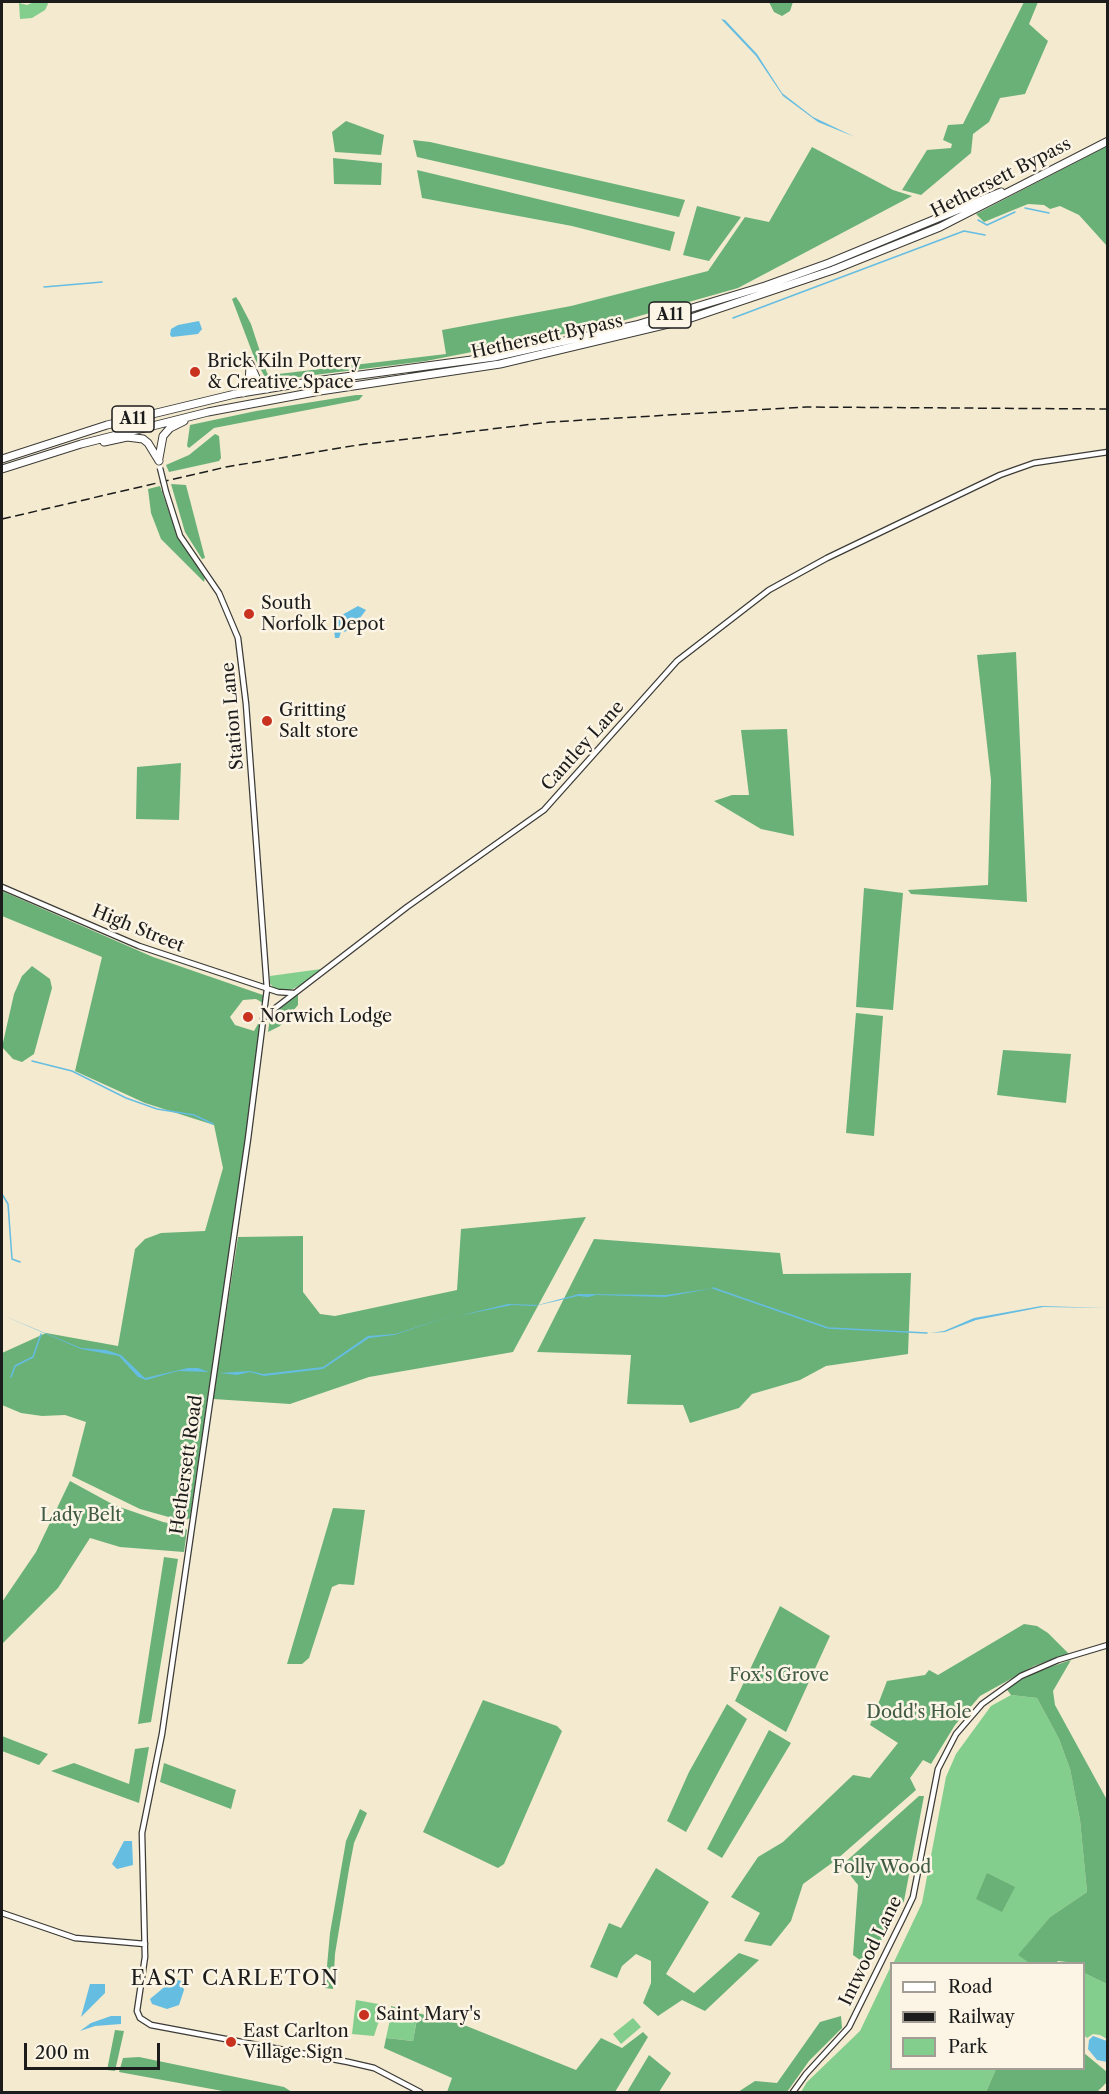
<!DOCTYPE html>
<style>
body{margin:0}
#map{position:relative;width:1109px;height:2094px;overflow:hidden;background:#f3eacf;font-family:"Libre Caslon Text",serif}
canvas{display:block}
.frame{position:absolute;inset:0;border:3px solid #1c1c1c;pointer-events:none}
.legend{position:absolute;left:890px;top:1962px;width:195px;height:108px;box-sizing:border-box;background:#fcf5e5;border:2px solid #a29e95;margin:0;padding:8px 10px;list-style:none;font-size:18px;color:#1c1c1c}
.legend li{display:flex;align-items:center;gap:12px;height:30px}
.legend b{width:30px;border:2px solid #a29e95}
.scale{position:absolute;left:24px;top:2043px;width:136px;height:27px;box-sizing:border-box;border:3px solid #1c1c1c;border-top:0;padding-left:8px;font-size:18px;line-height:21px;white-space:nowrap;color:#1c1c1c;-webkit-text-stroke:4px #fcf5e5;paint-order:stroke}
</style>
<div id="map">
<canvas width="1109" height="2094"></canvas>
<div class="frame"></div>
<ul class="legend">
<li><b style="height:8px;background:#fff"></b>Road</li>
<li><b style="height:8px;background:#1c1c1c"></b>Railway</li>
<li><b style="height:16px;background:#83ce8c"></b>Park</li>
</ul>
<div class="scale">200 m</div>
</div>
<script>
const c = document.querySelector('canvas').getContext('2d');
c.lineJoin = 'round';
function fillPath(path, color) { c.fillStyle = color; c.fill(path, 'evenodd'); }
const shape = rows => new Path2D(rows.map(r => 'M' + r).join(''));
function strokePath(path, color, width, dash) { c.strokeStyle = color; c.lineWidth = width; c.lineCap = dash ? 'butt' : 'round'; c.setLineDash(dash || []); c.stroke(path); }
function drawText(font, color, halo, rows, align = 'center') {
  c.font = font + ' "Libre Caslon Text",serif'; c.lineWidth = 5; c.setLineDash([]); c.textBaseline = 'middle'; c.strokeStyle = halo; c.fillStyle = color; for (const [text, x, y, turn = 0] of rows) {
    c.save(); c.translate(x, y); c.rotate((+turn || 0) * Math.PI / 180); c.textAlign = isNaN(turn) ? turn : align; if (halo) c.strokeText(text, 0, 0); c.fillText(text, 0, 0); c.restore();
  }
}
const green = shape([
 [34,2,47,2,48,4,45,10,32,18,20,19,19,3,27,5],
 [321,969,306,983,288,991,274,989,270,983,270,976],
 [1011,1695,1037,1698,1059,1739,1070,1769,1080,1820,1087,1892,1050,1917,1019,1955,1029,1963,893,1964,922,1903,946,1777,956,1754,991,1706],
 [891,1966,892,2068,996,2069,986,2092,801,2092,807,2082,860,2031],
 [1084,1973,1107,1984,1107,2039,1100,2035,1093,2034,1087,2038,1084,2035],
 [356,2000,384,2005,374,2036,352,2034],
 [391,2015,417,2018,413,2041,386,2038],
 [633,2018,641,2027,621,2044,613,2034]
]);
const forest = shape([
 [769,2,793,2,790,11,782,16,774,12],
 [1024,2,1038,2,1029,24,1048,41,1025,94,1000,98,989,122,973,134,971,153,921,195,902,190,927,150,951,148,952,144,943,140,948,125,963,124],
 [346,121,384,135,381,155,335,152,332,132],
 [413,140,430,142,685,200,679,217,417,157],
 [1107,146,1107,246,1079,215,1060,206,1050,209,1044,205,1028,204,984,222,976,214],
 [812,147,893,190,912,196,738,288,604,326,426,361,267,381,254,357,232,299,236,297,240,303,251,324,267,373,270,375,446,354,442,330,571,306,708,271,745,217,769,222],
 [333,158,382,163,381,185,334,184],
 [417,170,675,232,670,251,572,226,422,198],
 [697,206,741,217,709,261,683,255],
 [356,395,363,395,359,400,214,428,189,448,187,446,190,425,256,411],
 [215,434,219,436,221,458,219,461,169,472,166,465,189,455],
 [171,484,186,485,205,558,202,559,185,532],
 [160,486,177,535,205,577,204,582,161,539,151,513,148,489],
 [1016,652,1027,902,911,894,908,890,988,885,991,780,977,655],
 [787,729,794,836,761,829,714,801,732,795,749,795,741,730],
 [181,763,179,820,136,819,137,767],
 [864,888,903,893,893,1010,856,1007],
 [2,891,153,957,263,995,263,1003,256,999,243,1000,230,1017,235,1025,254,1031,258,1024,262,1025,190,1518,183,1521,140,1509,72,1476,86,1422,65,1415,42,1416,21,1413,2,1405,2,1353,46,1333,118,1346,135,1249,145,1239,161,1233,205,1231,223,1168,214,1125,145,1103,75,1071,102,957,2,916],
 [32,966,50,979,52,988,34,1054,22,1062,13,1059,2,1047,14,994,22,976],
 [298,993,298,1005,280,1026,268,1032,270,1018,282,1004],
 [856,1013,883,1016,874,1136,846,1133],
 [1003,1050,1071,1054,1066,1103,997,1095],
 [586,1217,513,1352,369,1377,290,1404,213,1399,238,1237,303,1236,303,1292,320,1314,335,1316,457,1290,461,1229],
 [594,1239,780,1253,783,1274,911,1273,908,1354,826,1366,800,1380,752,1394,739,1408,690,1423,683,1405,627,1404,631,1355,537,1352],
 [70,1481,114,1505,163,1522,183,1526,187,1530,184,1552,120,1547,90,1538,58,1588,2,1644,2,1602,36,1552],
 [333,1508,365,1510,354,1585,339,1584,332,1587,309,1658,302,1664,287,1664],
 [164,1557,178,1559,151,1722,138,1724],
 [780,1606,830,1636,786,1732,735,1701],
 [1024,1624,1037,1626,1048,1633,1069,1654,1034,1666,980,1696,955,1725,931,1764,923,1760,910,1778,916,1790,836,1860,803,1884,791,1921,771,1946,744,1941,760,1913,731,1897,758,1857,783,1842,853,1775,870,1778,898,1743,870,1725,887,1681,925,1675,929,1670,938,1675],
 [1071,1660,1053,1691,1055,1705,1107,1800,1107,1984,1084,1973,1084,1964,1058,1961,1056,1963,1029,1963,1018,1955,1050,1917,1087,1892,1080,1820,1070,1769,1059,1739,1037,1698,1011,1695,1005,1687,1041,1670],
 [483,1700,557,1726,562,1731,504,1864,498,1868,423,1832],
 [727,1704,747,1719,686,1832,667,1821,689,1772],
 [769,1730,791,1743,722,1858,707,1849],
 [2,1736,48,1754,39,1765,2,1751],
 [149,1747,139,1803,51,1771,74,1763,129,1784,135,1749],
 [164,1763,236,1790,231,1809,160,1782],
 [919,1796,924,1796,904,1901,867,1965,853,1955,858,1885,842,1865],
 [360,1809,367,1813,354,1843,349,1869,335,1954,333,1989,325,1988,330,1933,346,1841],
 [656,1868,709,1902,666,1974,694,1993,739,1953,759,1960,705,2011,682,2000,658,2016,643,2003,651,1983,651,1961,636,1954,622,1966,617,1978,590,1967,609,1923,621,1928],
 [987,1873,1015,1887,1002,1912,976,1899],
 [391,2006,464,2025,576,2070,601,2038,622,2048,643,2032,648,2037,615,2092,447,2092,452,2078,384,2048,386,2038,413,2041,417,2019,391,2015],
 [841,2016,842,2028,809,2061,787,2092,738,2092,755,2081,777,2083,820,2022],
 [115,2030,124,2031,115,2071,107,2070],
 [1084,2053,1107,2072,1107,2082,1097,2092,986,2092,996,2069,1084,2068],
 [649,2055,671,2073,659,2092,627,2092],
 [139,2057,284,2087,292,2092,228,2092,119,2072,123,2058]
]);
const water = shape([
 [721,19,725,20,757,54,782,93,813,117,855,137,818,122,783,96,756,56],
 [199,321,202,329,198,334,172,337,170,335,171,329,178,325],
 [358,606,366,610,360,618,360,625,344,632,342,629,339,638,335,638,333,620],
 [715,1288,665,1297,596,1295,588,1297,578,1296,535,1306,512,1305,458,1316,508,1304,538,1305,579,1294,666,1295],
 [1041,1306,1108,1308,1043,1307,976,1320,945,1332,930,1333,944,1331,974,1318],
 [2,1315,81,1348,106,1350,121,1355,145,1378,188,1368,198,1368,209,1372,178,1371,146,1380,138,1377,119,1356,81,1349],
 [454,1315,394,1335,369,1338,323,1369,264,1376,250,1372,237,1375,220,1373,250,1371,263,1374,323,1367,368,1336,395,1334],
 [124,1841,132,1841,133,1865,117,1869,112,1864],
 [174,1979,181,1981,184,1990,179,2005,167,2009,152,2004,150,1999],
 [90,1984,105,1984,105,1993,81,2017],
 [111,2016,121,2016,121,2024,95,2026,80,2031,91,2023],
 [1093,2036,1107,2041,1107,2062,1097,2060,1088,2049,1089,2040]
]);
const stream = shape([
 [1025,208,1049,213],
 [978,220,987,225,1015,212],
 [44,287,102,282],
 [733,318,964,231,985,235],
 [32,1061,72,1071,126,1098,157,1109,194,1115,213,1124],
 [2,1194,8,1204,12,1259,20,1262],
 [713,1288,828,1328,927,1333],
 [11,1377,15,1366,33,1357,41,1334]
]);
const minor = shape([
 [166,492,180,536,219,593,238,638,246,704,267,989,248,1139,162,1734,142,1833,145,1957,137,2011,140,2018,151,2025,348,2062,374,2068,420,2092],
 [2,887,139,946,278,992,293,993],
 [265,1016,407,907,544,810,677,661,769,590,827,558,1000,475,1034,463,1108,452],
 [2,1913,75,1938,145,1944],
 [793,2092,806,2074,849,2027,903,1918,913,1897,938,1769,956,1734,982,1704,1021,1676,1058,1660,1108,1645]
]);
const highway = shape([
 [250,364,258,382,267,389],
 [243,393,249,383,250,367],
 [104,442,127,437,143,439,148,443,159,461],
 [159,458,163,436,170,428,184,421],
 [2,459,107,425,235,394,315,381,494,357,636,325,765,286,829,263,1001,192],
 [2,469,81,444,208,412,320,391,500,364,685,320,833,270,940,227,1108,141]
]);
const rail = shape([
 [2,519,226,467,358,445,550,422,806,407,1108,409]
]);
const minorBridge = shape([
 [160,468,166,492]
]);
const markers = [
 [195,372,6,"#c8321e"],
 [249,614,6,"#c8321e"],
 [267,721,6,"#c8321e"],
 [248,1017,6,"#c8321e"],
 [364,2015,6,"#c8321e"],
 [231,2042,6,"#c8321e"]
];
const shields = [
 [670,315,42],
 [133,419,42]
];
const shieldNames = [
 ["A11",670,315],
 ["A11",133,419]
];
const streetNames = [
 ["Hethersett Bypass",1001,178,-27],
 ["Hethersett Bypass",547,337,-12],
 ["Station Lane",233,716,-95],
 ["Cantley Lane",583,746,-48],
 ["High Street",138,929,22],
 ["Hethersett Road",187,1465,-82],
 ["Intwood Lane",871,1951,-64]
];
const poiNames = [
 ["Brick Kiln Pottery",207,362],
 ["& Creative Space",207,383],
 ["South",261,604],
 ["Norfolk Depot",261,625],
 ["Gritting",279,711],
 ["Salt store",279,732],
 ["Norwich Lodge",260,1017],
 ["Saint Mary's",376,2015],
 ["East Carlton",243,2032],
 ["Village Sign",243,2053]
];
const parkNames = [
 ["Lady Belt",81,1516],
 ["Fox's Grove",779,1676],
 ["Dodd's Hole",919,1713],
 ["Folly Wood",882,1868]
];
const quarterNames = [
 ["EAST CARLETON",235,1979]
];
fillPath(green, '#83ce8c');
fillPath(forest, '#6ab178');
fillPath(water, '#65bde2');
strokePath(stream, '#65bde2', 1.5);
strokePath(minor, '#3c3b37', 7);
strokePath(highway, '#3c3b37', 9);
strokePath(minor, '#fff', 4.5);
strokePath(highway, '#fff', 7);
strokePath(rail, '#1c1c1c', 1.5, [9, 4.5]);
strokePath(minorBridge, '#3c3b37', 7, []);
strokePath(minorBridge, '#fff', 4.5);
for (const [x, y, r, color] of markers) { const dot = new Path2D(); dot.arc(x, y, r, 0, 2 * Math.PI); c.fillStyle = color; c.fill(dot); strokePath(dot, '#fcf5e5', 2); }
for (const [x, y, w] of shields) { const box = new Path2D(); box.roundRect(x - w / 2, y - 13, w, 26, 4.5); c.fillStyle = '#fcf5e5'; c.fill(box); strokePath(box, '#1c1c1c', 1.5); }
drawText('bold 16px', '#1c1c1c', null, shieldNames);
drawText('18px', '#1c1c1c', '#fcf5e5', streetNames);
drawText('18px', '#1c1c1c', '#fcf5e5', poiNames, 'left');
drawText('18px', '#405a43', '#fcf5e5', parkNames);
c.letterSpacing = '1.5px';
drawText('21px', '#1c1c1c', '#fcf5e5', quarterNames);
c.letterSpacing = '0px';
</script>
